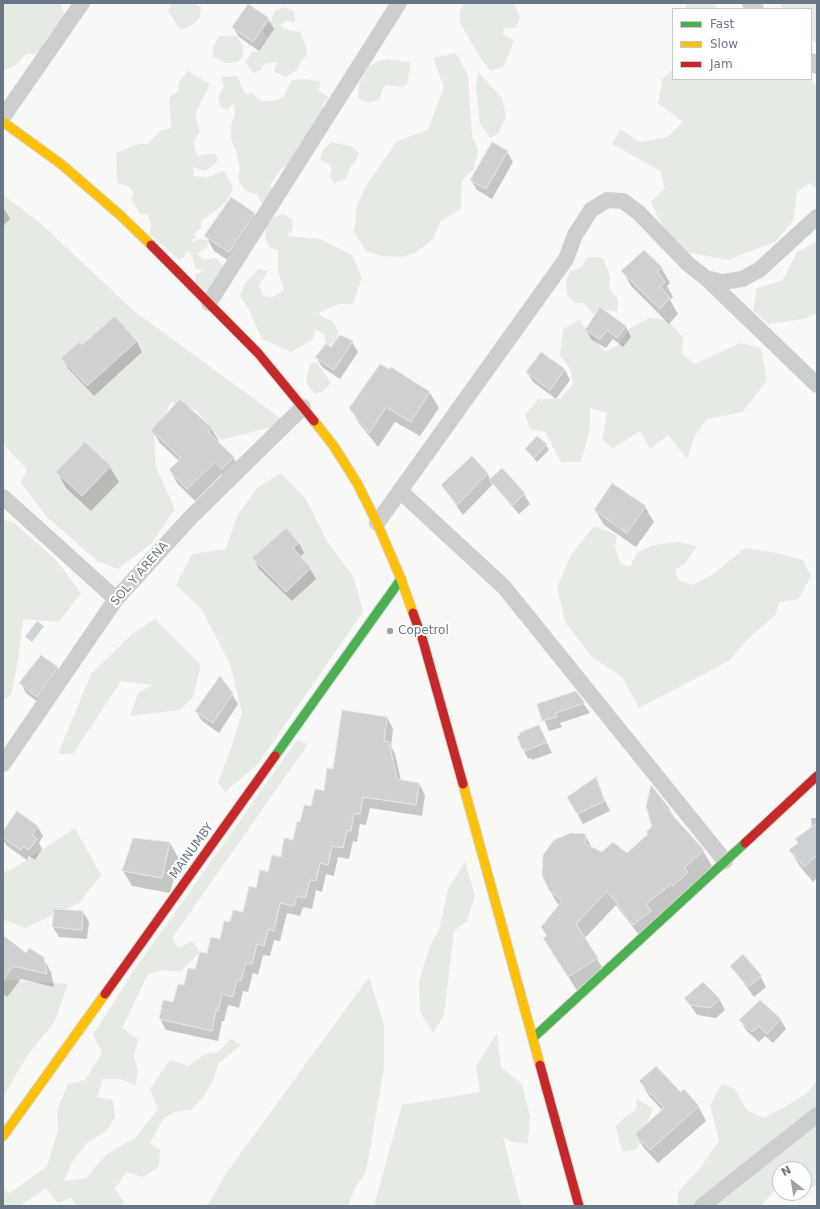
<!DOCTYPE html>
<style>
body{margin:0}
#map{position:relative;width:820px;height:1209px;overflow:hidden;background:#f8f8f7;font-family:"DejaVu Sans",sans-serif}
canvas{display:block}
.frame{position:absolute;inset:0;border:4px solid #687787;pointer-events:none}
.legend{position:absolute;left:672px;top:8px;width:140px;height:72px;box-sizing:border-box;background:#fff;border:1px solid #c3c9cf;margin:0;padding:5px 7px;list-style:none;font-size:12px;color:#687787}
.legend li{display:flex;align-items:center;gap:8px;height:20px}
.legend b{width:20px;border:1px solid #c3c9cf}
.north{position:absolute;left:772px;top:1161px;width:40px;height:40px;box-sizing:border-box;background:#fff;border:1px solid #c3c9cf;border-radius:50%;rotate:330deg;font-size:11px;font-weight:700;line-height:16px;text-align:center;color:#687787}
.north::after{content:'';display:block;margin:auto;width:14px;height:18px;background:#9aa4ae;clip-path:polygon(50% 0,100% 100%,50% 72%,0 100%)}
</style>
<div id="map">
<canvas width="820" height="1209"></canvas>
<div class="frame"></div>
<ul class="legend">
<li><b style="height:5px;background:#4caf50"></b>Fast</li>
<li><b style="height:5px;background:#ffc107"></b>Slow</li>
<li><b style="height:5px;background:#c62828"></b>Jam</li>
</ul>
<div class="north">N</div>
</div>
<script>
const c = document.querySelector('canvas').getContext('2d');
c.lineJoin = 'round';
function fillPath(path, color) { c.fillStyle = color; c.fill(path, 'evenodd'); }
const shape = rows => new Path2D(rows.map(r => 'M' + r).join(''));
function strokePath(path, color, width, dash) { c.strokeStyle = color; c.lineWidth = width; c.lineCap = dash ? 'butt' : 'round'; c.setLineDash(dash || []); c.stroke(path); }
function drawText(font, color, halo, rows, align = 'center') {
  c.font = font + ' "DejaVu Sans",sans-serif'; c.lineWidth = 4; c.setLineDash([]); c.textBaseline = 'middle'; c.strokeStyle = halo; c.fillStyle = color; for (const [text, x, y, turn = 0] of rows) {
    c.save(); c.translate(x, y); c.rotate((+turn || 0) * Math.PI / 180); c.textAlign = isNaN(turn) ? turn : align; if (halo) c.strokeText(text, 0, 0); c.fillText(text, 0, 0); c.restore();
  }
}
const green = shape([
 [3,3,60,3,66,17,47,46,35,54,26,54,18,63,3,72],
 [172,3,193,3,201,7,200,17,195,23,184,29,178,27,168,11],
 [465,3,514,3,520,17,516,28,504,28,503,34,514,41,504,66,491,71,481,59,460,23,460,11],
 [687,3,712,3,718,9,686,9],
 [779,3,817,3,817,44,811,38,811,9,784,9],
 [285,7,294,11,295,22,286,21,280,25,284,29,300,32,306,47,307,56,301,60,297,70,286,77,274,72,277,62,264,64,261,70,253,73,245,62,252,52,259,51,260,45,268,38,264,34,264,28,271,22,274,11],
 [219,36,237,36,243,46,243,57,237,62,225,63,213,57,213,47],
 [456,53,468,76,472,136,478,150,474,169,462,180,461,209,441,221,433,239,415,253,402,257,382,256,366,251,354,232,357,206,366,186,397,141,428,130,444,87,433,58],
 [389,59,411,63,407,84,402,87,386,85,382,90,380,99,369,103,358,98,359,84,368,67,378,61],
 [673,70,673,79,810,79,817,86,817,189,809,183,797,192,793,221,775,242,728,260,687,252,665,232,651,202,665,188,660,171,612,144,620,129,640,142,667,137,683,122,658,103,663,78],
 [188,71,210,84,195,114,200,133,193,141,197,156,215,153,218,161,205,171,193,167,194,176,208,177,224,171,233,186,228,199,218,209,201,221,201,228,193,235,197,237,192,240,193,242,199,239,208,240,207,248,197,253,204,260,216,258,225,268,216,298,196,284,195,273,199,274,202,270,196,269,191,253,186,251,185,256,179,260,150,234,151,224,147,214,140,214,131,198,134,193,129,186,117,183,116,153,138,144,148,144,160,131,171,128,169,98,178,91,179,82],
 [478,72,502,98,506,116,498,134,490,138,480,124,476,88],
 [237,76,245,94,252,93,261,101,274,101,283,97,292,80,308,79,320,82,319,91,329,97,322,105,325,109,294,160,281,169,270,185,274,189,272,196,262,204,257,194,246,191,238,180,240,168,236,151,231,139,231,126,235,115,234,106,232,104,227,111,220,106,218,97,224,86,221,77],
 [331,142,351,146,359,153,354,164,350,166,348,175,345,179,334,183,329,176,332,170,329,164,320,160,323,150],
 [3,195,38,221,134,311,287,423,221,440,196,410,171,402,154,437,156,467,175,509,151,544,118,569,97,561,47,517,21,483,27,469,3,444],
 [283,214,292,219,293,229,287,236,320,239,352,255,362,278,353,304,338,304,318,313,324,318,332,321,338,331,337,339,327,348,324,334,315,329,313,339,291,352,262,339,248,308,240,296,245,283,259,269,268,271,259,285,263,296,273,297,284,290,278,272,278,250,269,247,265,237,266,228,269,219],
 [817,242,817,313,803,319,769,324,753,311,757,288,783,280,797,252],
 [587,257,603,258,610,276,609,288,618,299,617,312,598,309,594,315,584,303,575,303,567,295,566,282,570,271,582,267],
 [649,318,667,320,683,337,682,354,695,364,740,343,761,348,767,380,743,412,707,419,695,436,687,459,668,435,650,449,640,431,613,448,602,440,607,413,590,408,590,428,581,462,561,462,545,432,530,429,525,415,539,399,560,399,573,384,570,369,560,355,563,329,579,320,605,352,619,344,630,328],
 [310,363,317,363,331,383,323,391,316,394,310,389,306,382],
 [281,473,306,499,327,541,354,578,363,612,257,765,225,792,218,783,231,748,242,713,230,664,202,610,176,585,192,554,226,549,237,516,257,488],
 [3,519,14,523,56,560,81,593,59,622,23,619,18,661,11,695,3,699],
 [594,526,617,535,615,547,620,563,630,567,637,553,653,545,679,542,697,546,685,564,675,570,678,580,693,585,712,575,745,548,777,553,803,560,811,576,798,599,779,602,776,614,745,642,729,661,639,708,622,677,592,657,565,622,557,587,571,555],
 [155,619,201,665,193,697,180,710,130,716,138,693,153,685,121,681,73,754,58,754,91,674,131,635],
 [297,740,308,744,172,938,178,948,192,941,200,952,180,972,164,970,148,974,122,1028,138,1039,134,1057,138,1070,136,1086,121,1079,103,1079,97,1097,113,1100,115,1118,106,1131,88,1142,72,1162,64,1181,86,1178,107,1154,136,1137,158,1109,150,1089,170,1060,188,1066,205,1054,218,1052,231,1039,241,1045,218,1064,214,1078,204,1096,191,1110,175,1112,163,1119,150,1143,160,1150,159,1166,144,1177,126,1172,115,1189,124,1202,122,1206,77,1206,71,1198,58,1203,46,1188,20,1206,3,1206,3,1190,10,1193,47,1166,58,1131,57,1110,68,1084,85,1080,102,1053,93,1035,134,970],
 [75,828,101,875,79,903,25,928,3,919,3,873,14,868],
 [465,862,475,896,467,921,454,931,444,1015,433,1033,420,1011,419,981,431,943,439,930,448,889],
 [369,977,384,1025,384,1067,366,1172,355,1188,348,1206,207,1206,225,1175],
 [3,980,68,984,55,1021,27,1056,3,1097],
 [497,1033,501,1067,522,1084,530,1116,528,1144,512,1142,503,1137,521,1206,374,1206,402,1105,480,1092,476,1066],
 [817,1081,817,1185,810,1188,804,1181,804,1169,780,1169,780,1184,761,1206,678,1206,678,1192,701,1167,719,1141,710,1105,722,1084,735,1089,747,1110,763,1118,785,1107,807,1093],
 [636,1098,653,1109,648,1120,642,1128,643,1138,636,1150,623,1152,619,1141,616,1126,625,1117,635,1110,637,1104]
]);
const water = shape([
 [37,621,44,626,32,642,25,637]
]);
const shadow = shape([
 [268,19,274,29,259,51,239,37,233,27],
 [507,152,513,162,492,199,477,190,471,180],
 [3,207,10,219,3,226],
 [254,214,263,229,238,267,214,251,206,236],
 [661,267,670,283,667,286,673,297,670,300,678,314,669,324,631,286,623,271],
 [601,309,626,327,631,337,623,347,613,339,606,348,592,340,586,330],
 [115,318,137,342,142,352,94,396,68,368,62,358,82,347],
 [352,342,358,352,340,379,322,367,316,357,331,349],
 [541,353,565,370,570,380,556,399,533,382,527,372],
 [391,368,430,393,439,408,420,436,395,422,378,447,359,423,350,408],
 [211,428,219,441,217,442,233,457,240,470,229,481,222,474,195,501,177,483,170,470,179,461,160,443,152,430],
 [546,445,549,450,537,462,526,449],
 [110,467,119,482,91,511,66,488,58,473],
 [501,470,524,494,530,504,519,514,493,484,463,515,442,485,487,473,491,480],
 [645,507,654,522,636,547,604,525,595,510],
 [299,543,304,553,300,557,310,569,316,579,292,601,259,569,254,559],
 [57,668,63,678,43,706,26,693,21,683],
 [575,692,590,713,560,723,562,727,549,731,538,705],
 [232,694,238,704,219,733,202,721,196,711],
 [387,717,393,729,391,746,395,754,401,781,419,783,425,795,422,816,370,808,366,825,360,824,357,842,353,841,349,859,338,857,334,876,326,874,322,892,316,890,312,909,303,907,300,916,287,913,280,941,274,940,270,956,263,955,258,975,253,973,248,992,243,991,239,1008,228,1005,224,1021,222,1021,218,1041,166,1030,160,1019,174,1003,196,971,221,940,231,923,244,913,256,889,294,841,301,824,324,792,334,770],
 [539,726,552,753,532,760,531,758,528,759,523,749],
 [595,779,610,811,583,824,568,797],
 [667,805,675,819,703,851,712,866,642,939,616,905,584,939,606,973,578,992,553,953,548,936,559,906,549,889,585,835,592,848,602,853,627,854,649,835,653,828,647,806],
 [811,818,817,818,817,878,813,882,799,865,790,850,799,843,812,828],
 [37,826,43,836,39,843,42,849,35,860,29,856,27,860,7,846,3,839,3,833],
 [134,839,170,843,179,859,170,893,132,886,123,871],
 [83,912,89,922,87,939,59,937,53,927],
 [3,937,26,955,43,958,51,972,54,987,21,979,7,997,3,994],
 [731,966,761,977,766,987,754,997],
 [703,983,720,1000,725,1010,716,1018,697,1015,685,998],
 [780,1019,786,1029,773,1043,765,1036,759,1042,746,1030,740,1020],
 [641,1082,680,1094,698,1106,706,1121,658,1163,644,1148,636,1134,662,1110,649,1096]
]);
const building = shape([
 [248,4,269,18,253,42,232,27,248,4],
 [492,142,508,151,486,189,470,180,492,142],
 [231,197,255,213,229,252,204,236,231,197],
 [644,250,662,267,657,272,665,282,660,287,670,298,660,309,621,271,644,250],
 [600,307,626,326,617,338,607,330,600,339,585,330,600,307],
 [115,316,137,341,87,386,61,358,79,342,82,345,115,316],
 [340,335,353,341,334,370,315,357,326,344,331,347,340,335],
 [541,352,565,369,550,390,526,372,541,352],
 [380,364,389,369,391,367,430,392,411,422,386,407,369,433,349,408,380,364],
 [180,399,212,428,208,432,234,457,222,469,215,462,187,489,169,470,181,458,151,430,180,399],
 [537,436,547,444,534,458,525,449,537,436],
 [85,442,111,466,82,496,56,472,85,442],
 [472,456,488,473,457,505,441,485,472,456],
 [502,468,525,493,513,505,489,480,502,468],
 [612,483,646,506,627,533,594,510,612,483],
 [286,528,299,543,293,548,311,568,286,592,252,558,286,528],
 [41,655,58,667,37,697,19,683,41,655],
 [220,676,233,693,213,723,195,711,220,676],
 [576,691,585,703,555,713,557,717,542,721,537,704,576,691],
 [342,710,387,717,384,741,389,742,397,779,419,783,416,805,363,797,360,814,354,813,351,831,347,830,343,848,332,846,328,865,320,863,316,881,310,880,305,898,297,896,294,906,280,903,274,931,268,929,264,946,257,944,252,964,246,963,241,981,237,980,233,997,222,994,218,1011,216,1010,212,1031,159,1019,163,1000,173,1002,178,984,184,985,188,968,195,969,200,952,207,953,211,937,220,939,224,921,230,922,233,910,243,912,249,886,256,888,260,870,268,872,272,855,281,857,284,838,293,840,297,822,300,822,304,805,311,806,315,789,324,791,327,768,333,769,342,710],
 [539,725,547,742,525,751,524,748,522,750,517,736,520,735,519,733,539,725],
 [596,777,605,801,577,814,567,797,596,777],
 [651,785,667,805,665,807,704,850,684,868,688,872,673,886,671,884,646,904,651,911,633,925,607,891,576,924,598,958,568,977,543,938,547,936,541,927,562,901,549,890,542,875,543,855,554,840,571,833,586,834,585,844,602,852,613,842,627,853,648,834,646,832,652,827,646,806,651,785],
 [17,811,38,826,32,835,37,839,29,850,23,846,21,850,3,838,3,831,17,811],
 [817,823,817,855,804,867,789,850,798,843,795,839,817,823],
 [133,838,170,842,162,878,122,871,133,838],
 [54,909,83,911,82,930,52,927,54,909],
 [3,935,26,953,29,948,44,957,47,974,13,966,3,980,3,935],
 [743,954,762,976,748,987,730,966,743,954],
 [703,982,720,999,710,1008,690,1005,684,998,703,982],
 [760,1000,781,1019,767,1034,759,1026,752,1032,739,1020,760,1000],
 [656,1066,681,1092,684,1089,699,1106,650,1150,635,1134,664,1108,639,1081,656,1066]
]);
const street = shape([
 [750,3,756,9],
 [811,61,817,66],
 [3,117,82,3],
 [707,279,817,385],
 [209,303,399,3],
 [400,491,504,587,725,861],
 [3,497,116,599],
 [377,523,566,259,575,235,591,210,607,200,623,201,639,213,688,264,706,278,723,282,742,279,759,270,817,217],
 [3,764,116,599,190,518,303,407],
 [702,1206,817,1115]
]);
const fast = shape([
 [275,756,401,579],
 [534,1037,745,843]
]);
const slow = shape([
 [3,122,61,164,120,215,151,245],
 [314,421,333,445,357,483,377,523,401,579,413,613],
 [463,784,540,1065],
 [3,1136,105,994]
]);
const jam = shape([
 [151,245,258,353,314,421],
 [413,613,423,641,463,784],
 [745,843,817,776],
 [105,994,275,756],
 [540,1065,579,1206]
]);
const markers = [
 [390,631,4,"#9aa4ae"]
];
const streetNames = [
 ["SOL Y ARENA",140,574,-49],
 ["MAINUMBY",192,851,-54]
];
const poiNames = [
 ["Copetrol",398,631]
];
fillPath(green, '#e6eae4');
fillPath(water, '#ced5d9');
fillPath(shadow, '#0003');
fillPath(building, '#cfd0d1');
strokePath(building, '#e7e7e6', 1);
strokePath(fast, '#d5d6d7', 11);
strokePath(slow, '#d5d6d7', 11);
strokePath(jam, '#d5d6d7', 11);
strokePath(street, '#cdcece', 16);
strokePath(fast, '#4caf50', 9);
strokePath(slow, '#ffc107', 9);
strokePath(jam, '#c62828', 9);
for (const [x, y, r, color] of markers) { const dot = new Path2D(); dot.arc(x, y, r, 0, 2 * Math.PI); c.fillStyle = color; c.fill(dot); strokePath(dot, '#fff', 1.5); }
drawText('12px', '#687787', '#fff', streetNames);
drawText('12px', '#687787', '#fff', poiNames, 'left');
</script>
